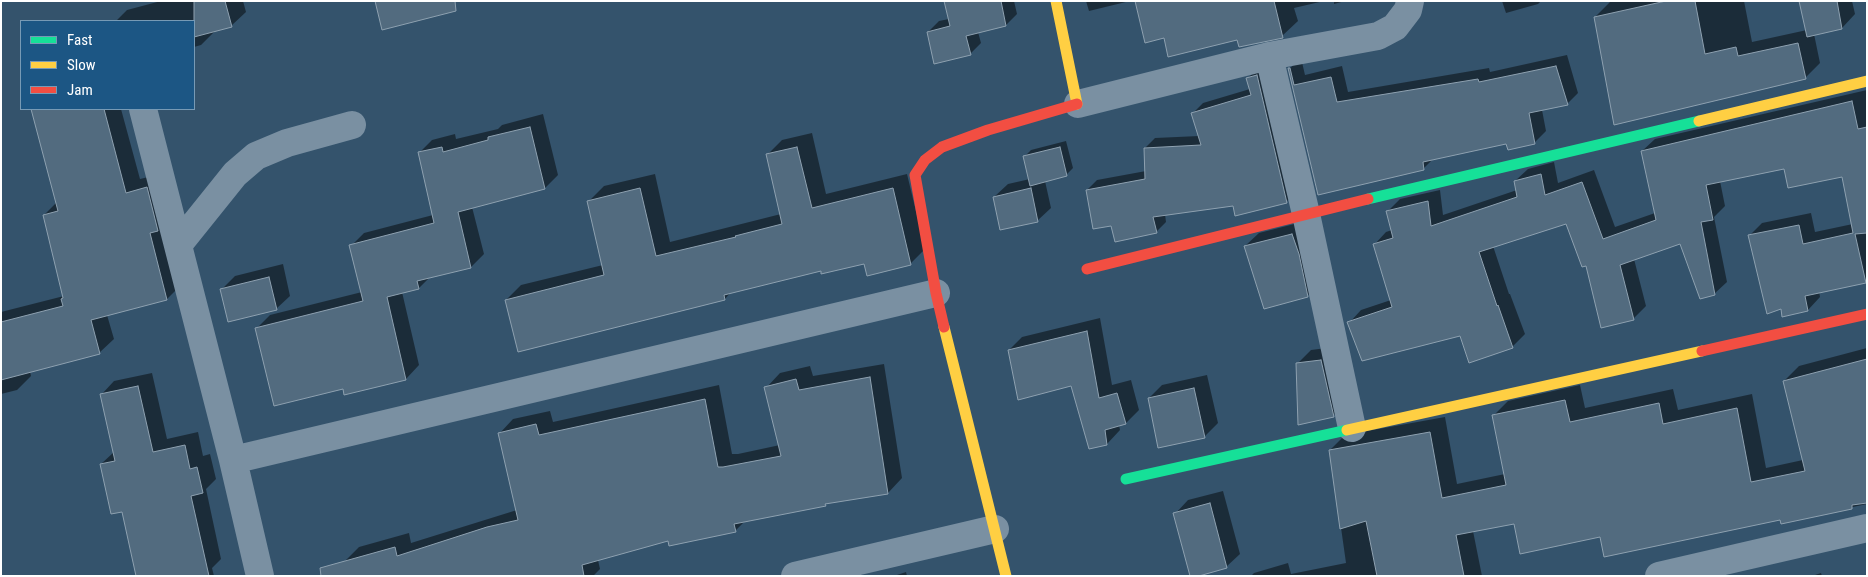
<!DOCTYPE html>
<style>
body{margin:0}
#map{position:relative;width:1868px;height:577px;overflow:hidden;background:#34536c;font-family:"Roboto Condensed",sans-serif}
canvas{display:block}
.frame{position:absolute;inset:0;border:2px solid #fff;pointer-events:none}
.legend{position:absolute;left:20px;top:20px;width:175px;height:90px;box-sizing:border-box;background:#1c5684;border:1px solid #779ab5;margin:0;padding:6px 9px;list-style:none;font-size:15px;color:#fff}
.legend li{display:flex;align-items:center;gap:10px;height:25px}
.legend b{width:25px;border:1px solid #779ab5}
</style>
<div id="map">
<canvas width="1868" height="577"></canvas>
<div class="frame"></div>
<ul class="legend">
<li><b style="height:6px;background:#16e098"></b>Fast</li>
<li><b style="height:6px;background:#ffcf43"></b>Slow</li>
<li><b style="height:6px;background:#f24e42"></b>Jam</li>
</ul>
</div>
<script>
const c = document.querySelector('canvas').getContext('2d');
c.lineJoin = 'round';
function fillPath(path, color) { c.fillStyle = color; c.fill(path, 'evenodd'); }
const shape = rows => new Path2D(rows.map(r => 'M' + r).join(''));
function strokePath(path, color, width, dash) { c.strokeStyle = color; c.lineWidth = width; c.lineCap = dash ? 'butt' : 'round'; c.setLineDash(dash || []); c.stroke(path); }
const shadow = shape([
 [161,1,243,1,246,12,231,26,215,31,201,45,194,47,194,21,116,21,127,10],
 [945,1,1014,1,1017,14,1006,25,978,32,981,43,970,54,928,32,939,21,949,19],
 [1086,1,1130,1,1089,11],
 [1136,1,1324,1,1294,8,1298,21,1282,36,1238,38,1165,37],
 [1334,1,1345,1,1334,4],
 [1502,1,1541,1,1538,4,1506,13],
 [1615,1,1744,1,1752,42,1807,30,1801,1,1852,1,1855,14,1842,28,1814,34,1820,63,1805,78,1615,123,1595,17,1610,2],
 [1567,55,1578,93,1567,104,1542,110,1546,131,1535,142,1509,149,1507,142,1434,158,1423,169,1319,194,1289,69,1301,58,1305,75,1342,66,1348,92,1489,68,1490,72],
 [1258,68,1297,191,1287,201,1234,205,1165,214,1166,222,1156,232,1112,224,1087,190,1097,180,1146,171,1145,148,1155,138,1199,136,1193,113,1203,103,1250,89,1248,78],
 [1867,90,1867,192,1843,175,1785,168,1720,181,1725,206,1714,217,1727,282,1714,294,1680,242,1634,259,1646,306,1633,319,1587,264,1567,223,1493,246,1509,294,1510,294,1525,334,1512,347,1461,335,1349,323,1361,310,1391,300,1374,245,1386,232,1392,230,1388,211,1400,199,1440,190,1443,215,1517,190,1515,181,1528,169,1554,162,1558,183,1594,170,1615,227,1655,213,1642,151,1655,139],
 [33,109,121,109,140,179,161,174,181,285,167,299,107,315,114,339,99,353,30,371,31,376,17,390,1,394,1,312,64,296,44,215,57,202],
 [543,114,558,175,545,188,472,207,484,254,471,267,430,277,419,288,402,292,419,365,406,379,344,387,257,328,270,315,362,292,351,246,364,233,433,215,419,153,432,140,455,134,456,139,498,129,502,125],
 [812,133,826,194,907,174,925,249,910,264,865,262,822,270,731,292,725,299,506,300,521,285,603,265,589,201,604,186,655,174,670,242,781,214,767,155,782,140],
 [1066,141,1073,168,1066,175,1045,181,1051,208,1037,221,994,197,1008,184,1030,179,1024,157,1031,150],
 [1811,213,1815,232,1867,221,1867,281,1819,291,1820,297,1808,310,1782,308,1749,236,1762,223],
 [1306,221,1321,282,1307,296,1245,246,1259,233],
 [283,264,290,296,276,309,222,289,235,276],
 [1100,318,1112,385,1131,380,1139,410,1126,423,1119,425,1120,430,1107,444,1072,385,1009,350,1022,337],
 [1334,347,1346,402,1333,416,1298,363,1311,350],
 [1867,348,1867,504,1782,522,1781,518,1515,523,1473,531,1482,576,1251,576,1254,573,1288,563,1291,574,1346,563,1330,450,1345,435,1445,417,1457,484,1505,474,1493,416,1508,401,1580,385,1585,408,1673,389,1678,410,1752,394,1766,468,1803,460,1784,381,1799,366],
 [884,364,902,478,888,493,827,502,825,505,746,520,735,531,669,539,598,560,600,569,593,576,348,576,344,562,359,547,409,533,411,543,517,510,499,434,513,419,550,411,553,422,719,385,732,454,738,454,780,445,766,388,780,373,810,366,813,376],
 [152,373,167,439,198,432,203,456,210,454,216,479,206,489,221,559,212,568,214,576,137,576,123,510,101,464,114,452,101,395,114,381],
 [1207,375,1218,423,1204,437,1149,398,1162,385],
 [1223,491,1240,554,1226,567,1175,514,1188,500],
 [906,572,907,576,894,576],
 [1821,573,1822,576,1812,576]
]);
const building = shape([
 [194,1,225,1,232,27,194,37,194,1],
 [375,1,455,1,456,11,382,30,375,1],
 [944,1,1001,1,1006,26,966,36,971,55,934,64,927,32,950,26,944,1],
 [1135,1,1274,1,1283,38,1239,47,1237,40,1168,57,1164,38,1145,43,1135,1],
 [1666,1,1695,1,1705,54,1736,47,1738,56,1798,43,1806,79,1614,125,1594,17,1666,1],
 [1799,1,1837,1,1842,29,1807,37,1799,1],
 [1556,66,1568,105,1529,113,1535,144,1508,150,1506,144,1423,162,1424,170,1318,195,1288,68,1290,68,1294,85,1331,77,1337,102,1478,79,1479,82,1556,66],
 [1257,75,1287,203,1235,216,1233,206,1153,217,1157,233,1115,242,1111,226,1093,229,1086,190,1145,179,1144,148,1201,145,1191,113,1251,95,1246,78,1257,75],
 [1852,101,1858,129,1867,127,1867,233,1855,234,1866,283,1805,296,1808,311,1782,317,1781,309,1767,314,1748,235,1799,225,1803,244,1853,233,1842,177,1788,188,1784,169,1706,185,1713,220,1701,222,1715,295,1700,299,1680,244,1620,265,1634,320,1601,328,1586,266,1582,267,1566,224,1479,252,1497,306,1498,305,1513,348,1469,363,1460,336,1362,361,1347,322,1392,307,1373,244,1393,238,1386,211,1428,201,1431,226,1517,197,1514,181,1541,174,1545,195,1582,182,1603,239,1656,220,1641,151,1852,101],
 [31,109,104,109,126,193,147,187,158,231,150,233,167,300,91,320,100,354,1,380,1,322,63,306,61,299,63,298,43,215,58,211,31,109],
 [530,127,545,189,458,212,471,268,417,281,419,289,387,297,406,380,344,395,343,389,274,406,255,328,363,301,349,245,434,223,418,152,442,147,443,152,488,140,488,137,530,127],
 [797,147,812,208,893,188,911,265,867,276,864,264,821,274,821,271,724,295,725,300,518,352,505,300,604,275,587,201,640,188,656,256,736,237,735,236,782,224,766,154,797,147],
 [1060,147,1067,176,1030,186,1023,156,1060,147],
 [1031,188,1038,222,1000,230,993,197,1031,188],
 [1292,234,1299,254,1308,297,1264,309,1244,246,1292,234],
 [269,277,277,310,228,322,220,289,269,277],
 [1087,331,1099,398,1117,393,1126,424,1105,430,1107,445,1089,449,1071,386,1018,400,1008,350,1087,331],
 [1867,359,1867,503,1852,505,1852,509,1781,524,1780,520,1604,557,1600,537,1520,554,1514,524,1456,535,1464,576,1377,576,1366,521,1340,529,1329,450,1430,432,1442,498,1506,485,1492,415,1565,400,1570,422,1659,403,1663,424,1737,408,1751,482,1805,471,1783,381,1867,359],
 [1321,360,1334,417,1298,425,1296,363,1321,360],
 [870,377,888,494,825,504,826,506,734,524,736,532,669,546,668,541,582,565,584,576,321,576,320,568,395,547,397,556,487,527,518,520,498,433,536,424,539,435,705,399,718,467,723,467,781,456,764,387,796,379,799,390,870,377],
 [138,386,153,452,185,445,190,469,197,467,203,493,191,496,209,576,136,576,122,512,111,514,100,464,115,461,100,394,138,386],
 [1194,388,1205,438,1158,448,1148,398,1194,388],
 [1210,503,1227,568,1199,576,1190,576,1173,513,1210,503]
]);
const street = shape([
 [1269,56,1306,214,1352,428],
 [1078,104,1269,56,1378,36,1395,27,1408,10,1410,1],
 [143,109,233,460,260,576],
 [178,245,235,174,256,156,287,143,352,125],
 [233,460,936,293],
 [795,576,995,529],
 [1659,576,1867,528]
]);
const fast = shape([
 [1368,199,1699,121],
 [1126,479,1347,430]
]);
const slow = shape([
 [1056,1,1077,104],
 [1699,121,1867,81],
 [944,327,1006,576],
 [1347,430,1702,351]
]);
const jam = shape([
 [1087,269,1368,199],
 [944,327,936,293,915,175,925,160,942,147,988,130,1077,104],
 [1702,351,1867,314]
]);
fillPath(shadow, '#0007');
fillPath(building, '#526b7f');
strokePath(building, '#8ea1b0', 1);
strokePath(street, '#7a90a2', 28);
strokePath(fast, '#16e098', 11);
strokePath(slow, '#ffcf43', 11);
strokePath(jam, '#f24e42', 11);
</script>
